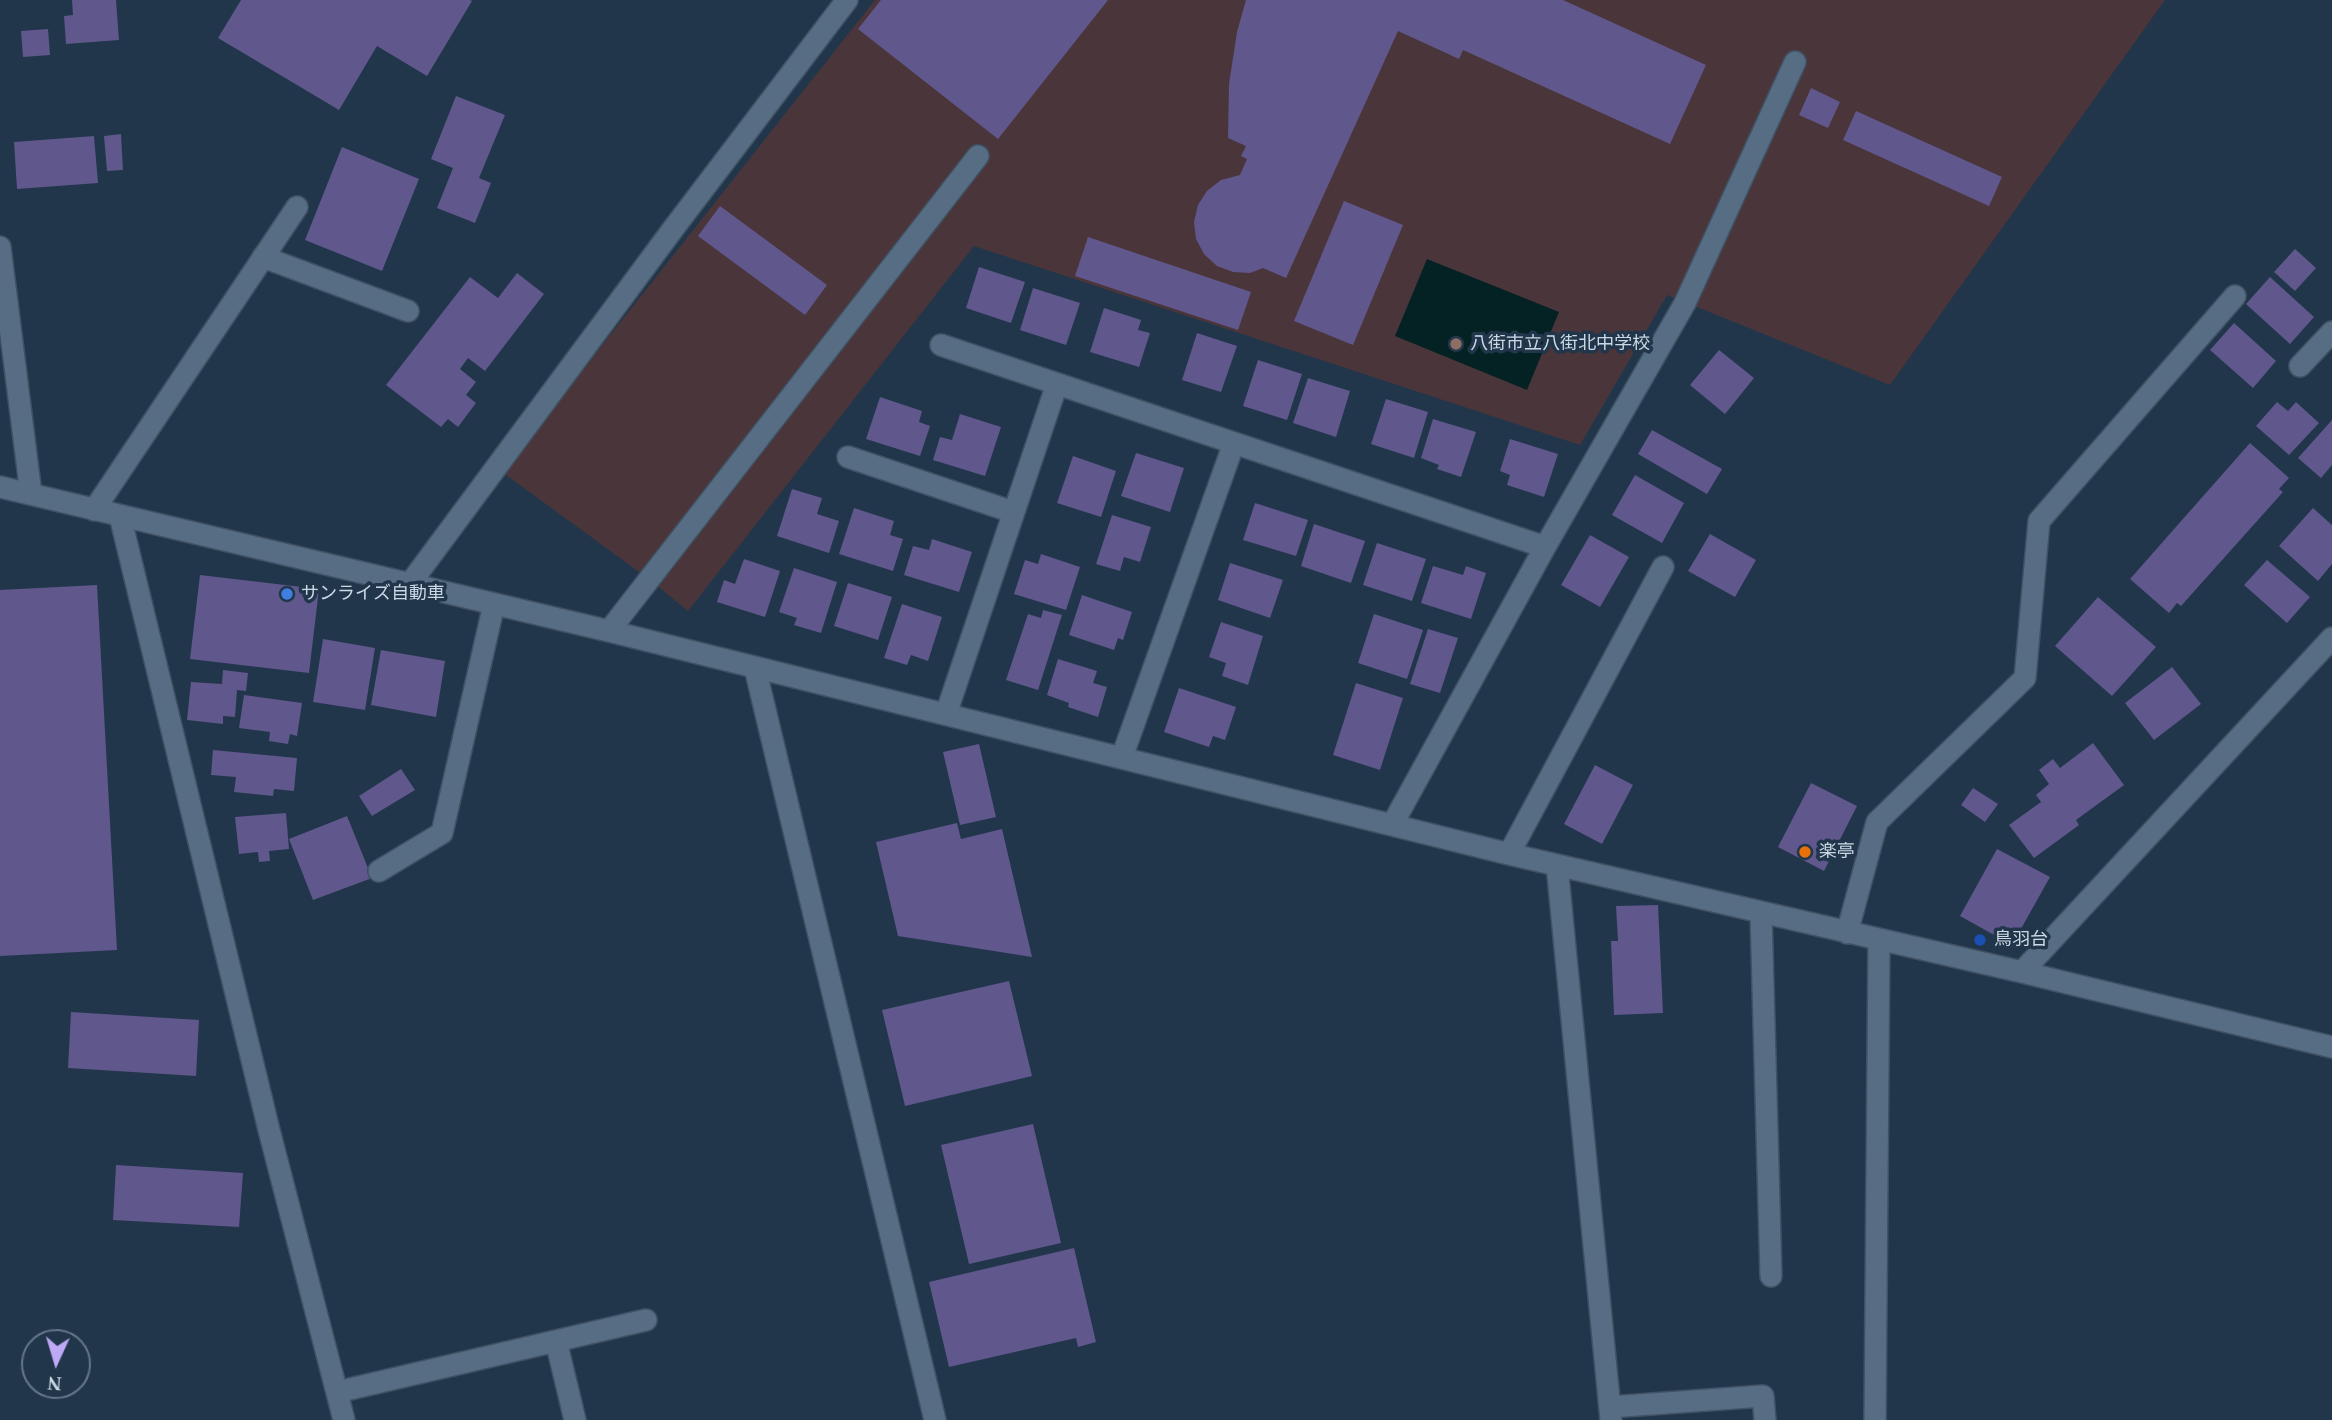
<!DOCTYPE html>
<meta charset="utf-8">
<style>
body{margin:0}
#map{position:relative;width:2332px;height:1420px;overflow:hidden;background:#21364a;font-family:"Times New Roman",serif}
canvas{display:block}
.north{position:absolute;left:21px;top:1329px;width:70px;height:70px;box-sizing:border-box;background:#21364a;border:2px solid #657788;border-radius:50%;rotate:184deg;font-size:19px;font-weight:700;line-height:28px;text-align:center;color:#cbd8e5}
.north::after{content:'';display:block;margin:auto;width:24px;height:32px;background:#bda9f5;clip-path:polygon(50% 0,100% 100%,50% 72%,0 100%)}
</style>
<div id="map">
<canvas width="2332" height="1420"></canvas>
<div class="north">N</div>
</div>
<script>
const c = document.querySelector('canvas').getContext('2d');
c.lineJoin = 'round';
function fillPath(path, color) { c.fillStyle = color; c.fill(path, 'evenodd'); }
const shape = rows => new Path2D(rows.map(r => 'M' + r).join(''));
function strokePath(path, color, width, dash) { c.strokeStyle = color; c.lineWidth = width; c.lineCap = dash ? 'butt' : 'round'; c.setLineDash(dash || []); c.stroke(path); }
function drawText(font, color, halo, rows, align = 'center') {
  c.font = font + ' "Times New Roman","Noto Sans JP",serif'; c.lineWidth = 7; c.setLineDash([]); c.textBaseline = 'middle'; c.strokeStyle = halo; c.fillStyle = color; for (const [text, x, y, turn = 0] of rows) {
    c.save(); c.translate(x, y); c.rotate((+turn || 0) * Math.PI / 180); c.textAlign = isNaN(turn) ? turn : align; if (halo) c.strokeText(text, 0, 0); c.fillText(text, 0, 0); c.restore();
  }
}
const education = shape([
 [875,0,2165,0,1890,385,1667,295,1580,445,974,246,688,611,650,580,502,472]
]);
const water = shape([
 [1427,259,1559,312,1527,390,1395,336]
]);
const building = shape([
 [72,0,116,0,119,40,66,44,64,16,73,15],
 [241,0,470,0,472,1,427,76,377,46,339,110,218,38],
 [881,0,1108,0,998,139,858,29],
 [1246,0,1563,0,1706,65,1670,144,1463,50,1459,59,1398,31,1286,278,1263,268,1250,273,1233,272,1217,266,1204,254,1196,239,1194,222,1198,205,1207,191,1221,180,1240,175,1247,159,1241,156,1246,146,1228,138,1229,84,1237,32],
 [48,29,50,55,23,57,21,31],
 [1811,88,1840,102,1828,128,1799,115],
 [456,96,505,115,479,178,491,183,475,223,437,208,453,168,431,159],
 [1856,111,2002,177,1989,206,1843,140],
 [121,134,123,170,107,171,104,136],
 [94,136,98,183,17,189,14,142],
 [342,147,419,179,382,271,305,240],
 [1344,201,1403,225,1353,345,1294,321],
 [720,206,827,285,805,315,698,236],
 [1088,237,1251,292,1238,330,1075,276],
 [2295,249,2316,268,2295,291,2274,272],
 [979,267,1025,282,1011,323,966,308],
 [517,273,544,294,485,371,468,358,460,369,476,382,466,395,476,403,458,427,448,419,441,427,386,385,470,277,498,298],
 [2270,277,2314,317,2290,344,2246,304],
 [1033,288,1080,303,1066,345,1020,330],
 [1104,308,1141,320,1138,330,1150,333,1139,367,1090,352],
 [2234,323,2276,361,2253,388,2210,350],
 [1197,333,1237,346,1221,392,1182,380],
 [1719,350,1754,378,1725,414,1690,385],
 [1258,360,1302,374,1287,420,1243,406],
 [1308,378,1350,391,1336,437,1293,423],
 [880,397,922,411,919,422,930,426,920,456,866,439],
 [1386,399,1428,412,1414,458,1371,444],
 [2277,402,2288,411,2296,402,2319,423,2289,455,2256,426],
 [960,414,1001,427,985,476,933,460,940,437,952,440],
 [1433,419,1476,432,1461,477,1437,469,1439,465,1421,458],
 [2332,420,2332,465,2321,478,2298,458],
 [1652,430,1722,469,1707,494,1638,454],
 [1510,439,1558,454,1544,497,1507,485,1510,475,1500,471],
 [2250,443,2289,478,2279,489,2283,492,2181,606,2177,603,2169,613,2130,579],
 [1136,453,1184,468,1170,512,1121,496],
 [1073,456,1116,471,1101,517,1057,503],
 [1635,475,1684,503,1662,543,1612,515],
 [792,489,822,498,817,514,839,521,829,553,777,536],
 [1255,503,1308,520,1296,556,1243,540],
 [854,508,894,521,890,535,903,539,893,571,839,554],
 [2313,508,2332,525,2332,564,2318,581,2279,546],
 [1112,515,1151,527,1140,562,1124,557,1120,571,1096,564],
 [1314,524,1365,541,1351,583,1301,566],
 [1710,534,1756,560,1735,597,1688,571],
 [1590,535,1629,557,1600,607,1561,585],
 [932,539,972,552,959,592,904,575,913,546,929,550],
 [1377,543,1426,559,1412,601,1363,585],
 [1041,554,1080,567,1066,610,1014,594,1025,560,1038,564],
 [744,559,780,571,765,617,717,602,724,580,735,584],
 [2267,560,2310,597,2287,623,2244,585],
 [1230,563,1283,580,1270,618,1218,600],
 [1433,566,1463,575,1466,566,1486,573,1471,619,1421,603],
 [794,568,837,582,821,633,794,625,797,618,779,612],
 [200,575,319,589,309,673,190,659],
 [848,583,892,597,878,640,834,626],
 [97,585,117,950,0,956,0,590],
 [1082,595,1132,612,1123,640,1118,638,1114,650,1069,635],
 [2098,597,2156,647,2112,696,2055,646],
 [902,604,942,617,928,661,911,655,907,665,884,658],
 [1043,610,1062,615,1038,690,1006,680,1028,614,1041,618],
 [1374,614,1423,630,1407,679,1358,663],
 [1221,622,1263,636,1248,685,1222,676,1226,663,1209,657],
 [1428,629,1458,638,1440,693,1410,684],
 [323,639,375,648,365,710,313,702],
 [381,650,445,661,436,717,371,705],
 [1058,659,1097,671,1093,683,1107,687,1098,717,1068,707,1069,703,1047,695],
 [2172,667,2201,704,2154,740,2125,703],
 [223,670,248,673,246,691,237,690,235,717,223,716,223,724,187,720,191,682,222,684],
 [1356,683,1403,698,1380,770,1333,755],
 [1179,688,1236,707,1225,740,1213,736,1209,747,1164,732],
 [244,695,302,703,297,736,290,734,288,744,269,741,270,732,239,728],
 [2093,743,2124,785,2076,820,2079,825,2034,858,2009,825,2041,802,2036,795,2049,784,2039,770,2053,759,2060,768],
 [979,744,996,817,960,825,943,752],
 [213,750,297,758,294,791,274,789,273,796,234,792,236,777,211,775],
 [1595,765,1633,785,1602,844,1564,824],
 [401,769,415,790,372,816,359,796],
 [1811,783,1857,806,1824,871,1778,847],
 [1973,788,1998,804,1985,822,1961,805],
 [286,813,289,849,269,851,270,861,259,862,258,852,239,854,235,817],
 [347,816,372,878,313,900,289,839],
 [957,823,961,839,1002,829,1032,957,898,936,876,842],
 [1997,849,2050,877,2012,945,1960,916],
 [1658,905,1663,1013,1614,1015,1611,941,1618,941,1616,906],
 [1009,981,1032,1076,905,1106,882,1010],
 [71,1012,199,1020,196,1076,68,1068],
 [1033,1124,1061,1243,969,1264,941,1145],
 [116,1165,243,1173,239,1227,113,1220],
 [1074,1248,1096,1342,1078,1347,1076,1338,949,1367,929,1282]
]);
const minor = shape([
 [0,247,31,494],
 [263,257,408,311],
 [941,345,1545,547],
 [2300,366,2332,332],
 [848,457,1013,512],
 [0,487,609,631,1509,854,2022,972,2332,1047],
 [94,510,297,207],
 [120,516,269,1130,344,1420],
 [409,585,673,229,847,0],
 [609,631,978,156],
 [755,668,935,1420],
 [946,714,1057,384],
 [1122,757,1234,443],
 [1392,825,1545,547,1685,303,1795,62],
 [1509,854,1663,567],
 [1557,865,1611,1420],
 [379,871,442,833,494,604],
 [1761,913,1771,1276],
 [1847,933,1877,822,2025,678,2039,521,2235,296],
 [2022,972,2332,638],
 [556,1341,575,1420],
 [337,1392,646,1320],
 [1610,1407,1763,1396,1765,1420],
 [1875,1420,1879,939]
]);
const markers = [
 [1456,344,7,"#8d6e63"],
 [287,594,7,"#3f7fe0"],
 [1805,852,7,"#e8710a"],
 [1980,940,7,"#1a4fb4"]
];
const poiNames = [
 ["八街市立八街北中学校",1470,344],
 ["サンライズ自動車",301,594],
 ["楽亭",1819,852],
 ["鳥羽台",1994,940]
];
fillPath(education, '#4a363a');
fillPath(water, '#042123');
fillPath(building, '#60578d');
strokePath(minor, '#3f5163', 24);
strokePath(minor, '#566d83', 21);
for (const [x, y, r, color] of markers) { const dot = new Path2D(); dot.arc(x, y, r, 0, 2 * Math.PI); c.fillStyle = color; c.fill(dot); strokePath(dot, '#21364a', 2.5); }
drawText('18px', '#cbd8e5', '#21364a', poiNames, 'left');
</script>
